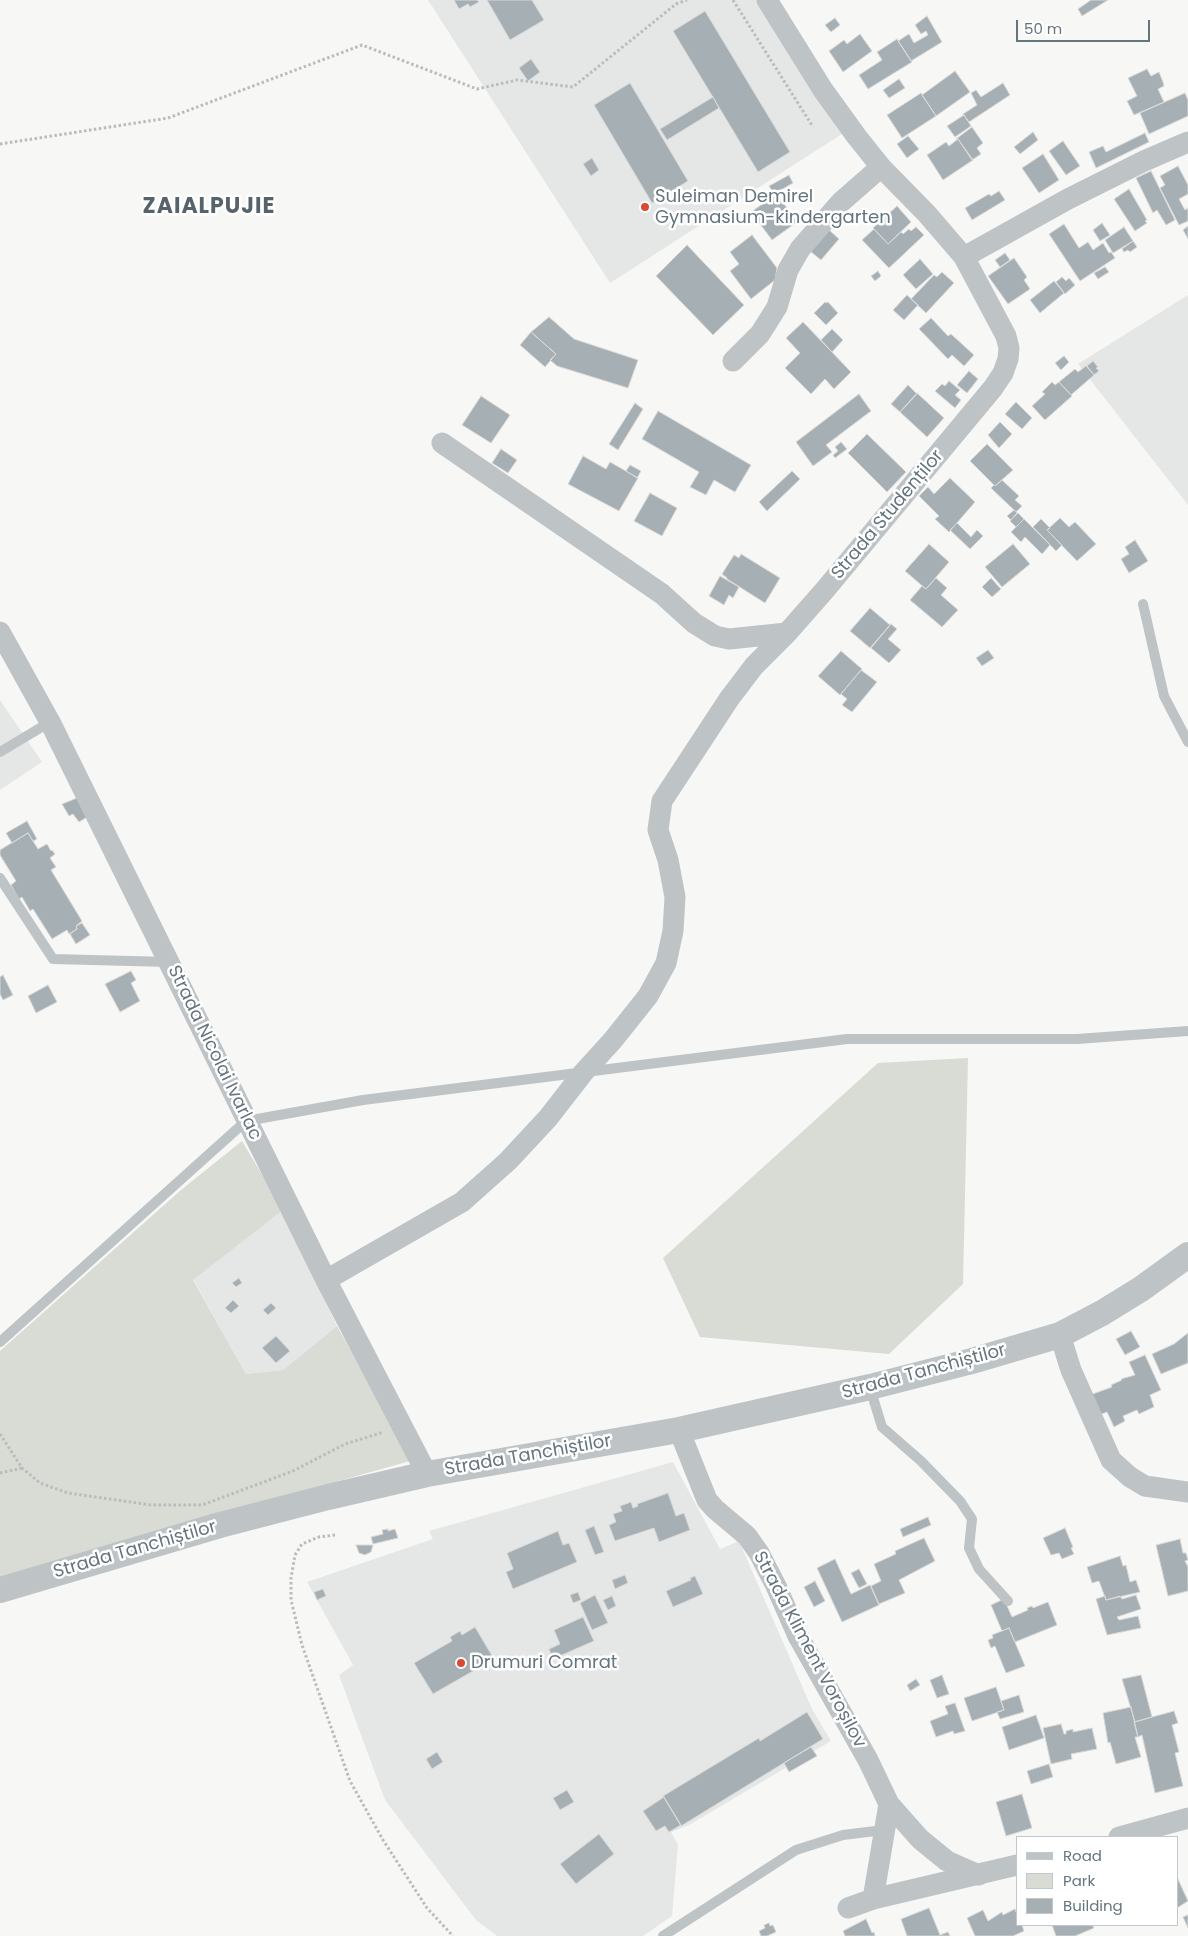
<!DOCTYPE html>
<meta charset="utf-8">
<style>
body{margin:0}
#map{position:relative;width:1188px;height:1936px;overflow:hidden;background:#f7f7f5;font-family:Poppins,sans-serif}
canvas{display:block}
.legend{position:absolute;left:1016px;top:1836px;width:162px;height:90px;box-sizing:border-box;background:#fff;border:1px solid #c1c8cb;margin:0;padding:6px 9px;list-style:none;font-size:15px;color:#64757e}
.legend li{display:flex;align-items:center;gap:10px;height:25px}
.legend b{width:25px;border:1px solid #c1c8cb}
.scale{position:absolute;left:1016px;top:20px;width:134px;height:22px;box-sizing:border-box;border:2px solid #64757e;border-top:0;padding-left:6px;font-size:15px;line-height:18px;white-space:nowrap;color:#64757e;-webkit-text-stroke:4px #fff;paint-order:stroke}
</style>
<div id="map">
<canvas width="1188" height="1936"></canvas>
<ul class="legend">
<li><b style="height:6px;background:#bec3c6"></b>Road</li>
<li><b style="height:14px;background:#d8dcd4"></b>Park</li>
<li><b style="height:14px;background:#a6afb4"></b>Building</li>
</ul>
<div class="scale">50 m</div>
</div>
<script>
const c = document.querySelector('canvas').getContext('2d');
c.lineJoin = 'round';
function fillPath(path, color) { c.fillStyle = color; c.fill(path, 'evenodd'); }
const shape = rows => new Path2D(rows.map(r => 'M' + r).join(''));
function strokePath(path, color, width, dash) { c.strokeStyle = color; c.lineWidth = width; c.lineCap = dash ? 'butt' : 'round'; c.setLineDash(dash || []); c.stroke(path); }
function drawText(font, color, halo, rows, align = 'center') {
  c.font = font + ' Poppins,sans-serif'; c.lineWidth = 5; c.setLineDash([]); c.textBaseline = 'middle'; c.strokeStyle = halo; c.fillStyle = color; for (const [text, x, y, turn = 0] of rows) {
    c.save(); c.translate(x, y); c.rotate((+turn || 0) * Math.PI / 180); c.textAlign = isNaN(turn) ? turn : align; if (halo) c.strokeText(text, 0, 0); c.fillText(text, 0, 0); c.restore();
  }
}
const built = shape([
 [428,0,757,0,845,132,610,283],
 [1188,295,1188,505,1078,364],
 [0,700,42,762,0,790],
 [283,1210,337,1326,283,1370,246,1374,193,1279],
 [673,1462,720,1549,739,1541,812,1709,831,1741,689,1825,671,1832,678,1845,672,1916,643,1936,497,1936,476,1920,385,1800,339,1675,353,1665,307,1582,433,1539,429,1531]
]);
const green = shape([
 [968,1058,963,1284,889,1354,700,1337,663,1258,878,1063],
 [242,1141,283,1210,193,1280,246,1374,283,1370,337,1326,410,1455,410,1461,175,1527,0,1581,0,1351,181,1190]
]);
const building = shape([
 [454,0,477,0,479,2,470,7,468,4,459,9,454,0],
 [487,0,532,0,544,20,510,40,487,0],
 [1091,0,1108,0,1082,16,1078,9,1091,0],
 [705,11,790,152,758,172,673,31,705,11],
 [927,16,942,42,911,61,898,41,909,34,914,43,928,35,926,31,921,34,915,25,927,16],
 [835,18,840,25,831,32,825,25,835,18],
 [860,34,872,51,843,72,829,51,844,40,847,44,860,34],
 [897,39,912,62,868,89,859,75,882,60,877,52,897,39],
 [531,59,540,72,528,81,519,68,531,59],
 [1147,69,1151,76,1159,72,1163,82,1164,86,1158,89,1164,102,1134,115,1127,101,1137,96,1128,78,1147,69],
 [955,71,970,92,936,116,922,95,955,71],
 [899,79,905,88,889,98,883,90,899,79],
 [630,83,688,181,652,203,594,105,630,83],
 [1003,83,1010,95,969,122,963,114,977,105,971,93,976,90,981,97,1003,83],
 [921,93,936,116,902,138,887,115,921,93],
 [1185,93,1188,100,1188,116,1149,134,1140,113,1185,93],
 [713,97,719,108,667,140,660,129,713,97],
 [964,115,971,126,955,137,947,126,964,115],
 [972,127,983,143,977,148,981,154,972,160,958,139,956,139,972,127],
 [1033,132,1038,140,1020,154,1014,147,1033,132],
 [1145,133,1149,142,1096,168,1089,152,1103,146,1106,152,1145,133],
 [908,136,919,149,907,158,897,144,908,136],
 [958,139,973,160,943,180,927,155,946,142,949,146,958,139],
 [1063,141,1080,166,1066,175,1049,151,1063,141],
 [1043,154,1059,180,1039,193,1022,168,1043,154],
 [592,158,599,170,591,176,583,164,592,158],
 [1178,166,1188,185,1188,194,1179,199,1185,210,1188,208,1188,221,1179,225,1160,188,1165,185,1160,176,1178,166],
 [1151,171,1175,220,1166,225,1157,210,1153,213,1136,178,1151,171],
 [789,175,793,183,774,194,769,186,789,175],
 [1129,189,1147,220,1145,221,1147,223,1135,231,1114,199,1129,189],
 [999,191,1005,200,972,220,965,208,989,194,991,196,999,191],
 [777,194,797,222,772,240,751,212,777,194],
 [897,206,911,222,888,244,873,228,897,206],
 [1102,223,1110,235,1100,241,1093,230,1102,223],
 [1064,224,1079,248,1088,242,1093,250,1103,243,1109,253,1111,252,1115,258,1080,281,1049,234,1064,224],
 [1188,226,1188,239,1183,230,1188,226],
 [916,227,924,235,889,268,862,240,874,229,888,244,901,232,903,234,909,229,911,231,916,227],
 [1124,227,1133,241,1113,253,1105,240,1124,227],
 [828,229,839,239,821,260,810,251,828,229],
 [752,235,777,268,775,280,751,299,730,271,739,264,730,252,752,235],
 [1133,241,1137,247,1130,252,1128,250,1124,252,1122,249,1133,241],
 [687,245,744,305,713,335,656,276,687,245],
 [1005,253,1010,260,1000,267,995,260,1005,253],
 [1014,258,1027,277,1024,280,1030,289,1008,304,988,276,1014,258],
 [920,259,933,274,916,289,903,275,920,259],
 [1105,267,1109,272,1098,279,1094,273,1105,267],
 [878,271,881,276,875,281,871,276,878,271],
 [942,272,954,283,926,313,911,299,934,275,937,277,942,272],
 [1062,277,1066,281,1069,278,1075,285,1065,294,1056,282,1062,277],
 [1054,281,1064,293,1040,313,1030,300,1054,281],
 [907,295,918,305,904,320,893,310,907,295],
 [825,302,826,303,828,302,838,313,826,325,814,313,825,302],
 [549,317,574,339,638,360,628,388,557,366,550,360,556,354,531,332,549,317],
 [931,318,948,336,951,334,974,355,964,366,952,355,948,359,919,329,931,318],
 [803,322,851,372,834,389,825,379,811,394,785,368,800,353,786,338,803,322],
 [832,329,843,340,832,352,821,340,832,329],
 [531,332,556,354,545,367,520,345,531,332],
 [1064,356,1069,362,1061,370,1055,363,1064,356],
 [1093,361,1098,367,1096,368,1099,371,1094,375,1087,366,1093,361],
 [1086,366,1094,375,1071,395,1059,382,1075,369,1078,372,1086,366],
 [969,371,978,379,967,393,957,385,969,371],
 [949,381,960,390,955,395,961,400,955,408,935,391,942,384,945,386,949,381],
 [1052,382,1055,385,1059,382,1072,396,1045,420,1032,406,1045,394,1042,392,1052,382],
 [908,385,917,394,900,412,891,404,908,385],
 [917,393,944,418,927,437,900,412,917,393],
 [859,394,871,411,826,445,832,452,813,466,796,442,859,394],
 [481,396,510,415,491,443,462,425,481,396],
 [1016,402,1032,418,1022,429,1005,414,1016,402],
 [635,403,643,409,618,450,609,444,635,403],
 [658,411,751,465,735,492,714,480,706,495,690,487,699,472,642,439,658,411],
 [1000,422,1012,434,999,448,988,435,1000,422],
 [867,434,906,472,887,492,848,453,867,434],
 [841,442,847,449,835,458,833,455,838,451,835,447,841,442],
 [987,444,1013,470,995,486,970,461,987,444],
 [501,449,517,460,508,473,492,463,501,449],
 [583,456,606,469,610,462,638,478,619,511,568,484,583,456],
 [630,465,641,471,637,478,626,471,630,465],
 [792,471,800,479,767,511,759,502,792,471],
 [950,478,975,502,949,532,935,519,939,516,919,496,928,487,934,494,950,478],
 [1002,480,1019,496,1015,500,1022,506,1016,512,991,488,994,485,995,486,1002,480],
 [650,493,677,508,662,536,634,521,650,493],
 [1014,510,1017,513,1011,520,1007,516,1014,510],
 [1018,513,1024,519,1016,527,1010,521,1018,513],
 [1060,518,1069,527,1075,522,1096,544,1077,561,1047,530,1060,518],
 [1024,519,1050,545,1042,554,1025,537,1021,542,1011,532,1024,519],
 [1041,519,1050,528,1047,530,1062,545,1056,551,1033,527,1041,519],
 [957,523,971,537,977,530,983,536,970,549,950,530,957,523],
 [1135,540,1148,561,1129,573,1121,559,1129,554,1125,547,1135,540],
 [929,544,949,562,926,589,905,571,929,544],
 [1013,544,1030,564,1002,587,985,567,1013,544],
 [741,554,780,578,765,603,727,579,727,578,722,574,734,555,739,558,741,554],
 [720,576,739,587,733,598,729,595,724,605,709,596,720,576],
 [936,578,947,588,941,595,958,610,942,627,910,600,922,586,926,589,936,578],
 [991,578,1001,589,992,597,982,587,991,578],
 [870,608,890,625,870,648,850,631,870,608],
 [891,624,897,629,888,639,901,650,889,663,871,648,891,624],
 [988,650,994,658,982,666,976,658,988,650],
 [841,651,862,669,840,695,818,676,841,651],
 [861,670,877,682,852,712,842,705,847,699,841,694,861,670],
 [77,798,87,817,79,822,73,814,69,816,62,804,77,798],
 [27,821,37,839,33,841,28,833,12,843,6,833,27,821],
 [28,833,38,849,47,844,51,851,52,850,55,854,50,858,56,867,51,870,82,921,76,926,77,929,69,934,67,930,52,939,33,909,30,911,22,897,19,899,11,885,16,881,0,855,0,850,28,833],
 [82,923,90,935,76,944,70,934,77,929,76,926,82,923],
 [131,971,136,980,131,983,140,1001,120,1012,105,984,131,971],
 [3,975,13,995,3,1000,0,994,0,977,3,975],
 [48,985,57,1002,36,1013,28,996,48,985],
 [239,1278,242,1283,236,1287,232,1283,239,1278],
 [233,1300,239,1306,231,1313,225,1308,233,1300],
 [271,1303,276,1308,268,1315,263,1310,271,1303],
 [1131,1331,1140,1347,1125,1355,1116,1339,1131,1331],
 [1188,1333,1188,1363,1161,1374,1152,1354,1174,1344,1188,1333],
 [276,1336,290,1351,276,1363,262,1348,276,1336],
 [1145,1355,1161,1390,1150,1395,1154,1407,1139,1414,1137,1410,1123,1416,1125,1421,1114,1427,1107,1412,1099,1415,1090,1395,1112,1387,1111,1385,1122,1380,1121,1379,1135,1375,1129,1362,1145,1355],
 [668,1493,676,1516,684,1513,690,1530,659,1542,654,1528,615,1541,609,1525,616,1522,613,1514,622,1511,620,1506,631,1502,633,1508,638,1506,637,1504,668,1493],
 [928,1517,931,1525,903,1537,900,1529,928,1517],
 [594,1526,604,1552,595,1555,585,1530,594,1526],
 [1065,1528,1073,1547,1071,1548,1074,1554,1062,1559,1059,1553,1051,1555,1043,1538,1065,1528],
 [388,1529,388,1531,395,1529,398,1538,373,1544,371,1537,383,1534,382,1530,388,1529],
 [558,1531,563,1545,569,1543,577,1562,513,1589,506,1572,513,1569,507,1553,558,1531],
 [924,1538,935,1561,899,1580,905,1593,879,1604,871,1586,881,1581,874,1564,896,1554,895,1551,924,1538],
 [1180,1539,1183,1553,1186,1553,1188,1560,1185,1561,1188,1567,1188,1591,1168,1596,1156,1545,1180,1539],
 [356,1545,373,1545,371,1552,365,1555,359,1553,356,1545],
 [1120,1556,1123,1566,1126,1565,1130,1582,1136,1580,1140,1592,1106,1600,1099,1581,1092,1583,1087,1567,1120,1556],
 [835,1559,851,1594,870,1585,879,1605,842,1622,817,1568,835,1559],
 [859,1569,867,1584,859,1588,851,1573,859,1569],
 [625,1575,628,1583,615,1589,612,1580,625,1575],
 [695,1576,703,1594,673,1607,666,1591,691,1580,690,1578,695,1576],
 [815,1581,825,1601,814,1607,804,1587,815,1581],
 [323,1589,326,1596,317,1600,314,1592,323,1589],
 [578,1592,581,1600,573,1603,570,1595,578,1592],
 [595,1595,608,1623,592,1630,580,1603,595,1595],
 [1136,1595,1141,1609,1117,1617,1119,1620,1138,1616,1141,1628,1107,1635,1096,1599,1105,1596,1106,1600,1120,1596,1122,1599,1136,1595],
 [612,1596,616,1606,608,1610,603,1600,612,1596],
 [1004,1599,1012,1617,1028,1610,1027,1608,1032,1606,1033,1608,1048,1602,1057,1625,1015,1642,1009,1628,1002,1631,991,1605,1004,1599],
 [583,1617,594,1641,553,1659,549,1649,560,1644,554,1630,583,1617],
 [475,1627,494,1659,433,1694,414,1663,452,1641,450,1637,460,1631,462,1635,475,1627],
 [1009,1628,1025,1666,1006,1673,995,1646,991,1648,988,1640,993,1638,992,1635,1009,1628],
 [942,1675,949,1694,937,1698,930,1680,942,1675],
 [1141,1675,1152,1717,1135,1722,1122,1679,1141,1675],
 [916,1679,920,1685,910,1691,907,1685,916,1679],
 [996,1687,1004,1710,972,1721,964,1698,996,1687],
 [1019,1695,1024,1712,1000,1719,997,1712,1004,1710,1001,1701,1019,1695],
 [955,1703,965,1731,954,1734,953,1731,936,1737,930,1721,948,1714,945,1706,955,1703],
 [1131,1707,1138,1737,1135,1737,1141,1757,1116,1764,1110,1742,1108,1743,1103,1713,1131,1707],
 [1174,1711,1178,1723,1172,1725,1179,1752,1175,1753,1183,1786,1155,1793,1142,1735,1138,1737,1134,1722,1174,1711],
 [807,1712,823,1739,681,1826,663,1796,759,1738,760,1741,807,1712],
 [1036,1715,1044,1738,1009,1750,1002,1727,1036,1715],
 [1061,1724,1064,1734,1066,1734,1066,1731,1073,1729,1073,1732,1092,1728,1097,1749,1071,1754,1072,1759,1051,1764,1043,1728,1061,1724],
 [811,1747,817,1756,789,1772,784,1763,811,1747],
 [437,1752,443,1762,432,1769,426,1759,437,1752],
 [1049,1764,1053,1777,1031,1784,1027,1771,1049,1764],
 [567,1790,574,1802,560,1810,553,1798,567,1790],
 [1022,1794,1032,1828,1006,1836,996,1802,1022,1794],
 [664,1797,681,1825,669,1832,665,1826,656,1831,643,1811,664,1797],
 [599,1834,614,1854,576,1884,560,1864,599,1834],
 [1177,1877,1188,1901,1177,1908,1177,1877],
 [929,1908,940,1935,948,1932,950,1936,907,1936,901,1919,929,1908],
 [1015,1909,1017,1914,1017,1925,1022,1925,1024,1931,1013,1936,975,1936,967,1918,983,1910,988,1921,1002,1912,1003,1915,1015,1909],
 [1188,1915,1188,1928,1183,1917,1188,1915],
 [866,1919,872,1933,874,1932,875,1936,845,1936,843,1931,866,1919],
 [769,1923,770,1926,773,1925,776,1932,767,1936,761,1936,759,1931,765,1928,764,1925,769,1923],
 [1050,1925,1092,1925,1094,1928,1075,1936,1056,1936,1052,1925,1050,1925]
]);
const path = shape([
 [733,0,813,127],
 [0,144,168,118,362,45,477,89,517,80,573,87,676,4,687,0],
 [0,1434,22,1468,40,1483,68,1493,151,1505,202,1505,293,1471,345,1444,384,1432],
 [0,1473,22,1468],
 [335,1535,319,1537,302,1544,295,1555,291,1578,291,1600,302,1645,350,1781,383,1840,427,1908,453,1936]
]);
const service = shape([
 [1143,604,1164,696,1188,742],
 [0,752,50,722],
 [0,878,53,959,169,962],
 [0,1342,246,1121,363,1100,847,1039,1077,1039,1188,1031],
 [870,1388,882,1427,921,1461,960,1501,972,1519,969,1548,979,1569,1008,1601],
 [663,1936,796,1850,843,1835,884,1830]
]);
const minor = shape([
 [964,257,1068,199,1144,161,1188,142],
 [733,361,760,334,777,307,788,270,800,249,841,202,881,167],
 [442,443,662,594,694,623,715,636,729,639,787,633],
 [0,632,50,722,326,1280,427,1474],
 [326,1280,462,1202,508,1161,548,1118,583,1073,613,1040,648,996,666,963,673,931,675,897,668,860,658,830,662,801,729,699,754,666,787,633,824,591,993,388,1003,373,1008,359,1009,348,1006,336,964,257,927,214,881,167,857,137,823,90,767,0],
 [1060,1335,1071,1370,1111,1460,1130,1477,1145,1486,1188,1492],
 [679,1430,707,1500,715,1509,747,1536,759,1553,776,1586,798,1636,868,1760,889,1804,920,1839,947,1861,979,1875],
 [1119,1837,1188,1818],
 [873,1899,889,1804],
 [848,1908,873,1899,1017,1865]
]);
const tertiary = shape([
 [0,1590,220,1525,328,1497,427,1474,679,1430,870,1387,972,1361,1060,1335,1102,1313,1141,1289,1188,1255]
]);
const markers = [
 [645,207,5,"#d94933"],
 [461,1663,5,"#d94933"]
];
const poiNames = [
 ["Suleiman Demirel",655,197],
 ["Gymnasium-kindergarten",655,218],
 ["Drumuri Comrat",471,1663]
];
const streetNames = [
 ["Strada Studenților",888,515,-50],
 ["Strada Nicolai Ivarlac",214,1053,64],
 ["Strada Tanchiștilor",924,1372,-15],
 ["Strada Tanchiștilor",528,1456,-10],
 ["Strada Tanchiștilor",135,1550,-16],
 ["Strada Kliment Voroșilov",809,1650,62]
];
const districtNames = [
 ["ZAIALPUJIE",209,207]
];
fillPath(built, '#e5e7e6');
fillPath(green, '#d8dcd4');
fillPath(building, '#a6afb4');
strokePath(building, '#d9d9d7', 1);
strokePath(path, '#b9bcbe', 3, [2.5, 2.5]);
strokePath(service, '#bec3c6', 10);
strokePath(minor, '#bec3c6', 21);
strokePath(tertiary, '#bec3c6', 26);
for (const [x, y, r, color] of markers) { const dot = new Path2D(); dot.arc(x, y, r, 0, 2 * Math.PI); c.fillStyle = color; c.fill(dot); strokePath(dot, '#fff', 2); }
drawText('18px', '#64757e', '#fff', poiNames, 'left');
drawText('18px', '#64757e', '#fff', streetNames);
c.letterSpacing = '1px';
drawText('bold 22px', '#56636a', '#fff', districtNames);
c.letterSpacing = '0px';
</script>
